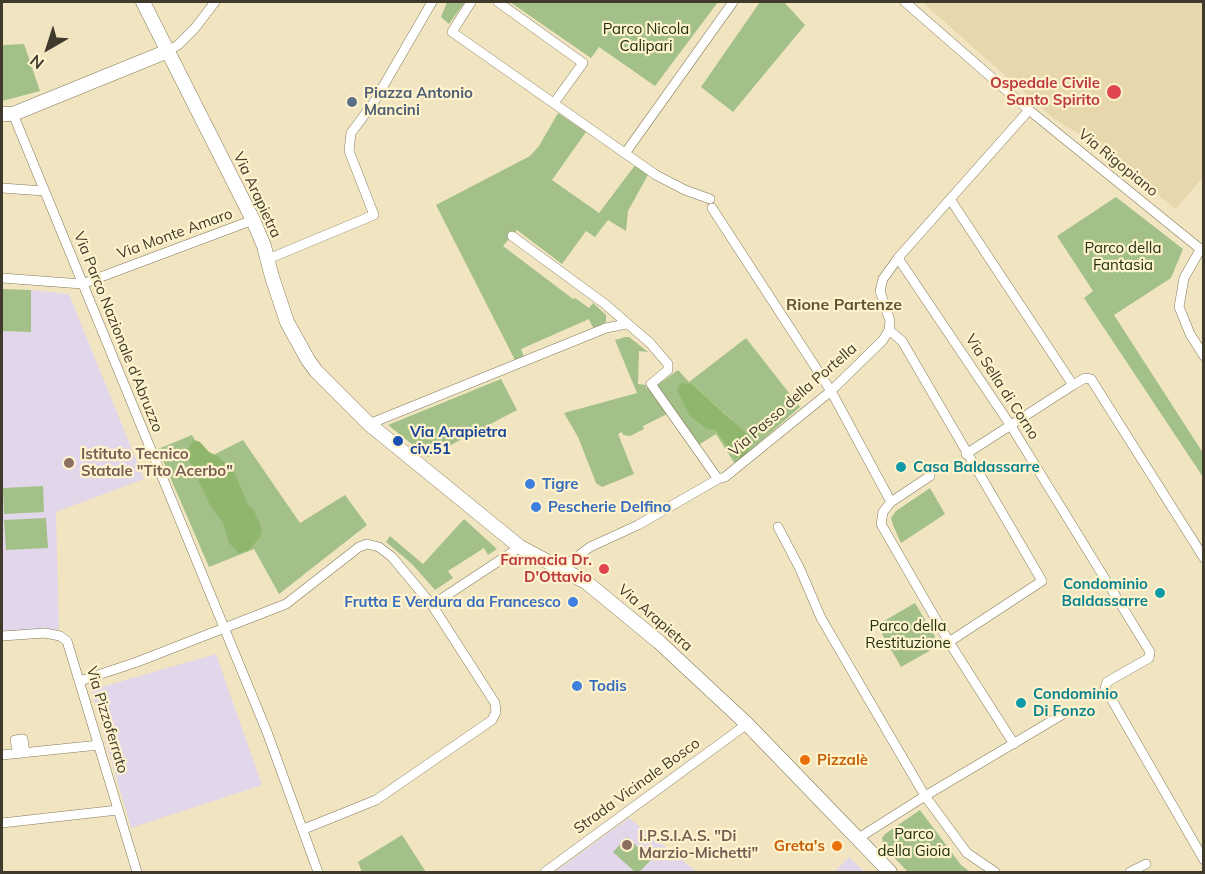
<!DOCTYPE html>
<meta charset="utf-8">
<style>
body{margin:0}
#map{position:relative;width:1205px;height:874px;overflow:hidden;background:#f1e5c1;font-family:Mulish,sans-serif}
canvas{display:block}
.frame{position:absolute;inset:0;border:3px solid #3f3a2b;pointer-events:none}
.north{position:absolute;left:18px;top:18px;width:60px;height:60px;-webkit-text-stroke:4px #fef3cd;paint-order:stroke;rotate:219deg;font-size:16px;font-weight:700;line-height:24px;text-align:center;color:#3f3a2b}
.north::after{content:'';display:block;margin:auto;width:21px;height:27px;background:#3f3a2b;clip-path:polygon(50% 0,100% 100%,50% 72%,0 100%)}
</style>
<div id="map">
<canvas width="1205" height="874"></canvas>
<div class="frame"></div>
<div class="north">N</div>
</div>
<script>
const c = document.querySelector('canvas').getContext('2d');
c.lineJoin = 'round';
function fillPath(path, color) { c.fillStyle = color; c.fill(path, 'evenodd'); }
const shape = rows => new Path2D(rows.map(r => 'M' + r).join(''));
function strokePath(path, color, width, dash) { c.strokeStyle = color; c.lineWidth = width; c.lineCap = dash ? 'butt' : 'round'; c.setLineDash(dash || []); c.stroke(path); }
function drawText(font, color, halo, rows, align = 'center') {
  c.font = font + ' Mulish,sans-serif'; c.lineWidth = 4.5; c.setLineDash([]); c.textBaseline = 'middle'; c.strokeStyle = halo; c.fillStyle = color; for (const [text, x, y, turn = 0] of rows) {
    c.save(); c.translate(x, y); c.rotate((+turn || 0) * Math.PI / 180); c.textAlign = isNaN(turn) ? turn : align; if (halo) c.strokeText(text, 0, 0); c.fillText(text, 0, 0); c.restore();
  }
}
const built = shape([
 [922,2,1203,2,1203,177,1176,209,1094,143,1053,118]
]);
const education = shape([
 [31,290,69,294,144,479,56,512,59,629,2,633,2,331,31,332],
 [216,654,262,785,131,828,91,690],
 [629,818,697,872,555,872],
 [849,857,855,863,865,872,834,872]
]);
const green = shape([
 [447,2,465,2,449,24,441,17],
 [510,2,718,2,655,86,599,47,591,58],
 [760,2,784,2,805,25,733,112,701,87],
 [24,44,40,91,2,101,2,45],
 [558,113,586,132,552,180,599,213,636,164,649,173,628,211,626,231,608,220,595,237,586,231,562,264,517,230,503,246,573,299,575,298,589,308,593,303,606,315,606,322,600,325,593,328,589,319,521,349,524,357,515,360,436,205,530,156,539,146],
 [1116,197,1183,249,1171,278,1114,315,1203,453,1203,477,1084,298,1093,291,1057,236],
 [2,289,31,290,31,332,2,331],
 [625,337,629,337,648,352,639,351,638,384,646,385,646,388,650,386,667,414,643,426,644,429,630,436,623,435,622,432,618,434,634,474,602,487,596,483,578,437,564,413,637,393,615,340],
 [746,338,800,407,735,464,716,434,697,446,656,386,678,370,689,382],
 [692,384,732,420,735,458,715,430],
 [501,379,517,410,428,457,388,425],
 [192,435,205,459,243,440,300,523,345,495,367,525,279,594,254,549,209,567,158,449],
 [43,486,44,512,4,514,3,488],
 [930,488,945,514,901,543,893,525,891,518,896,511],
 [46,518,48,548,6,550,4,520],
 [464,519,497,549,488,555,484,548,448,571,453,578,435,590,412,564,386,542,390,536,423,564],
 [915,603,940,645,901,667,877,625],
 [920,810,961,865,970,872,908,872,883,846,882,838,885,834],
 [402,835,426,872,362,872,358,862],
 [627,837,651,860,639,872,635,872,613,852]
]);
const forest = shape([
 [681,383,692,384,748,435,752,445,744,456,735,458,715,430,707,429,689,415,677,390],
 [194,440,200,442,209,452,219,457,228,466,235,474,248,505,253,509,258,519,262,529,260,537,248,551,239,553,229,543,223,523,209,503,189,460,187,450]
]);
const street = shape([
 [471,2,452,32,656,175,685,190,710,199],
 [498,2,583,63,554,103],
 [905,2,1029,110,1204,252],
 [168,51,178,45,195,28,215,2],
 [13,114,267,732,318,872],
 [626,152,733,2],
 [2,188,44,191],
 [950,199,1073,385,966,454],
 [712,208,831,391,891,502,883,512,881,524,949,642,1014,744],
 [512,236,605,304,650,343,668,364,668,370,651,384,718,479],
 [1200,250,1184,278,1179,307,1190,334,1204,356],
 [898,258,1011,426,1150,652,1149,658,1107,682,1105,688,1204,860],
 [268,259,374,215,349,151,351,133,374,102,432,2],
 [2,278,82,284,253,220],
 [889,330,902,341,1042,581,949,642],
 [1073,385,1085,378,1091,379,1204,558],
 [369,424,606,328,626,324],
 [891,502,930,476],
 [778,527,800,569,821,618,925,796,967,853,995,872],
 [565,570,570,562,590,547,638,525,718,479,725,477,831,391,883,340,889,330,890,321,880,291,883,279,898,258,1029,110],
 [432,605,520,547],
 [2,636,45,633,60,636,67,641,137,872],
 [80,681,137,662,286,604,359,547,367,544,379,547,392,557,432,605,495,703,496,712,492,720,376,800,304,829],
 [18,754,15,740,23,739,25,753],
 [2,755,99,745],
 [2,823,118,810],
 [857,839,925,796,1065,713],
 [545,872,747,724],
 [1130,872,1146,864]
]);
const secondary = shape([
 [143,2,253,220,264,246,272,277,287,322,308,360,316,371,369,424,520,547,586,582,659,642,747,724,890,872],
 [2,114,13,114,168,51]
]);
const markers = [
 [1114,92,8,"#e0444e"],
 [352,102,6,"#5c6f8a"],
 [398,441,6,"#1a4fb4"],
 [69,463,6,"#8d6e63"],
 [901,467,6,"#0f9aa8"],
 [530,484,6,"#3f7fe0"],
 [536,507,6,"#3f7fe0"],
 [604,569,6,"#e0444e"],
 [1160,593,6,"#0f9aa8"],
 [573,602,6,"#3f7fe0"],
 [577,686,6,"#3f7fe0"],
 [1021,703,6,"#0f9aa8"],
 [805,760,6,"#e8710a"],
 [627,845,6,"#8d6e63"],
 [837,846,6,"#e8710a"]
];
const parkNames = [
 ["Parco Nicola",646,29],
 ["Calipari",646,46],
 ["Parco della",1123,248],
 ["Fantasia",1123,265],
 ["Parco della",908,626],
 ["Restituzione",908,643],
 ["Parco",914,834],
 ["della Gioia",914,851]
];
const healthNames = [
 ["Ospedale Civile",1100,83],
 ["Santo Spirito",1100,100],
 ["Farmacia Dr.",592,560],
 ["D'Ottavio",592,577]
];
const serviceNames = [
 ["Piazza Antonio",364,93],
 ["Mancini",364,110]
];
const streetNames = [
 ["Via Rigopiano",1118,163,39],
 ["Via Arapietra",257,195,65],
 ["Via Monte Amaro",175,234,-20],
 ["Via Parco Nazionale d'Abruzzo",118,332,68],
 ["Via Sella di Corno",1002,387,57],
 ["Via Passo della Portella",793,400,-41],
 ["Via Arapietra",655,618,41],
 ["Via Pizzoferrato",107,720,73],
 ["Strada Vicinale Bosco",637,786,-36]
];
const transitNames = [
 ["Via Arapietra",410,432],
 ["civ.51",410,449]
];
const educationNames = [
 ["Istituto Tecnico",81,454],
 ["Statale \"Tito Acerbo\"",81,471],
 ["I.P.S.I.A.S. \"Di",639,836],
 ["Marzio-Michetti\"",639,853]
];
const cultureNames = [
 ["Casa Baldassarre",913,467],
 ["Condominio",1148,584,"right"],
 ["Baldassarre",1148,601,"right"],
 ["Condominio",1033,694],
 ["Di Fonzo",1033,711]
];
const shopNames = [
 ["Tigre",542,484],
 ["Pescherie Delfino",548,507],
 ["Frutta E Verdura da Francesco",561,602,"right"],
 ["Todis",589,686]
];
const foodNames = [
 ["Pizzalè",817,760],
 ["Greta's",825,846,"right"]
];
const neighbourhoodNames = [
 ["Rione Partenze",844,305]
];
fillPath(built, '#e6d8ac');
fillPath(education, '#e2d6ea');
fillPath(green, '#a2c088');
fillPath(forest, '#8fb66c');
strokePath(street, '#847958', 10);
strokePath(secondary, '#847958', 15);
strokePath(street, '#fff', 9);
strokePath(secondary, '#fff', 14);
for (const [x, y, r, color] of markers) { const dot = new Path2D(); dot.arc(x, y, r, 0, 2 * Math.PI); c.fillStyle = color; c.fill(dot); strokePath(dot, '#fef3cd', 2); }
drawText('15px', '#213111', '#fef3cd', parkNames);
drawText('bold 15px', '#be3a42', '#fef3cd', healthNames, 'right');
drawText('bold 15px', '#4e5e75', '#fef3cd', serviceNames, 'left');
drawText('15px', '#3f3a2b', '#fef3cd', streetNames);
drawText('bold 15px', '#164399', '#fef3cd', transitNames, 'left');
drawText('bold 15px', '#785e54', '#fef3cd', educationNames, 'left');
drawText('bold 15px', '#0d838f', '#fef3cd', cultureNames, 'left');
drawText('bold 15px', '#366cbe', '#fef3cd', shopNames, 'left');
drawText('bold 15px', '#c56008', '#fef3cd', foodNames, 'left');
drawText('bold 16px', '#5f5535', '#fef3cd', neighbourhoodNames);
</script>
